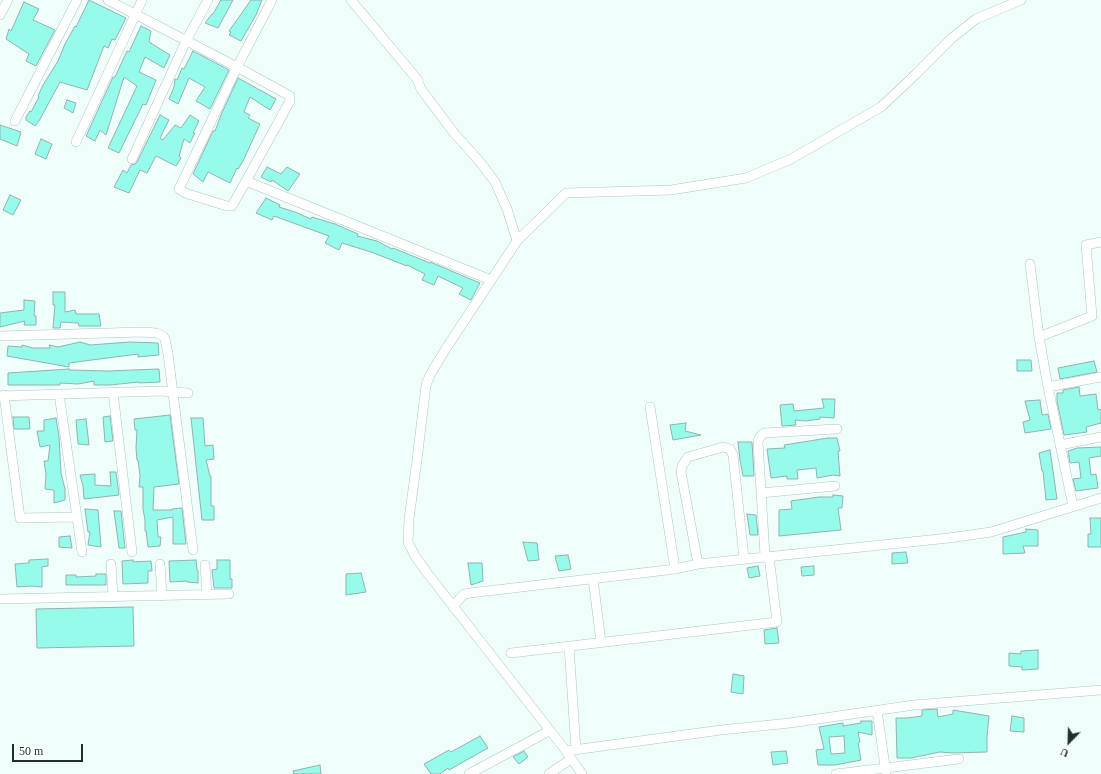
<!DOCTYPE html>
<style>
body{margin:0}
#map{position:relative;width:1101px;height:774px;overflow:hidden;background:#f0fefb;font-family:"Times New Roman",serif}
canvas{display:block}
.north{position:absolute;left:1049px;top:722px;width:40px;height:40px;-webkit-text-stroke:3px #fff;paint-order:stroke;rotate:203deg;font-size:11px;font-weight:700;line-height:16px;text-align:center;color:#1f2e2b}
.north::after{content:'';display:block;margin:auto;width:14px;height:18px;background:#1f2e2b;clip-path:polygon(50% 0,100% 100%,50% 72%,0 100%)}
.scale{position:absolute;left:12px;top:744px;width:71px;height:18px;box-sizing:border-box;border:2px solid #1f2e2b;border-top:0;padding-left:5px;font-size:12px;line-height:14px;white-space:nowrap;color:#1f2e2b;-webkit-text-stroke:3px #fff;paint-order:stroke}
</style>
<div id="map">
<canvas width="1101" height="774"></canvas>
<div class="north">U</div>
<div class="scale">50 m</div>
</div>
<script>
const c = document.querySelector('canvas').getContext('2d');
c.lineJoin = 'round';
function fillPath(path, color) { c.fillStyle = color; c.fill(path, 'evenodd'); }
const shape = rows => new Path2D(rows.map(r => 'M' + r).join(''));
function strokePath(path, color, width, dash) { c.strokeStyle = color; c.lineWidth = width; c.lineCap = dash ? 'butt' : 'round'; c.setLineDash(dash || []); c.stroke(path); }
const building = shape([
 [89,0,126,18,115,40,112,39,108,48,104,46,87,90,60,82,39,121,35,126,26,120,26,117,30,111,31,112,39,97,38,96,43,85,58,61,65,44,75,26,76,27,89,0],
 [221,0,233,0,218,28,205,23,212,14,213,14,221,0],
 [251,0,262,0,256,15,241,41,229,35,231,32,229,31,251,0],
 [24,2,39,9,33,20,55,30,36,66,26,61,29,54,6,39,9,29,11,31,24,2],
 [141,26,151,31,149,42,170,55,164,68,145,57,139,72,156,80,146,105,143,104,119,153,108,148,137,86,124,77,106,135,100,130,95,141,86,136,113,77,115,77,127,51,129,52,141,26],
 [193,51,229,70,210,109,196,101,205,87,189,78,178,104,169,99,174,87,175,79,177,80,182,68,184,69,193,51],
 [238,78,276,99,270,110,250,97,244,112,250,115,248,118,260,124,243,161,238,169,237,168,230,183,208,172,203,182,193,174,213,131,215,131,221,115,238,78],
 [67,100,76,103,73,113,64,108,67,100],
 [160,115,169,120,160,138,163,140,175,125,181,128,190,115,199,121,193,133,195,133,190,143,184,139,179,156,181,158,176,166,156,156,147,173,140,170,129,193,114,187,123,170,127,173,131,165,135,164,137,162,160,115],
 [0,125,21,132,17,146,0,139,0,125],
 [41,139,52,144,46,159,35,154,41,139],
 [267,167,281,174,287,167,300,174,288,191,272,180,271,182,261,177,267,167],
 [10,195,21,200,13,215,3,210,10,195],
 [266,198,280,205,279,207,295,212,311,219,312,217,335,224,358,234,357,236,377,241,392,249,393,248,430,263,430,262,480,283,471,300,459,294,463,288,438,276,434,285,422,280,425,274,407,265,407,266,371,252,342,243,339,250,325,243,329,236,274,216,272,220,256,213,266,198],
 [53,292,65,292,65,312,75,310,76,314,99,314,101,326,79,326,78,323,61,322,60,328,53,328,55,305,53,305,53,292],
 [24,300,35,301,34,316,36,316,36,325,24,325,25,321,0,327,0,313,24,310,24,300],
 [80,342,90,345,130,342,158,343,159,355,138,357,138,354,69,363,69,367,7,356,8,346,22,347,22,345,33,348,50,348,49,345,58,347,80,342],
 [1017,360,1031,360,1032,371,1017,371,1017,360],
 [1094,361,1097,372,1060,379,1058,368,1094,361],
 [69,369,69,370,108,371,159,369,160,382,139,383,139,382,110,385,94,385,94,381,78,384,60,383,60,385,8,385,8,373,69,369],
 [1079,387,1080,396,1096,394,1098,410,1101,409,1101,423,1086,427,1087,432,1064,435,1057,401,1057,393,1063,393,1063,390,1079,387],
 [822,399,835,399,834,418,820,417,820,419,806,421,795,420,796,425,782,426,780,405,793,404,794,411,824,408,822,399],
 [1040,400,1042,415,1048,414,1051,429,1025,433,1023,422,1030,420,1025,401,1040,400],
 [170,415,179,484,154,487,153,510,172,510,172,509,182,508,186,544,173,544,173,517,157,520,158,537,161,537,160,546,148,547,146,531,145,531,145,520,143,509,143,487,139,487,140,476,138,460,137,460,136,448,137,430,135,430,134,419,170,415],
 [110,416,113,441,105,442,103,417,110,416],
 [13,417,29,417,30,429,14,429,13,417],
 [56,418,59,437,61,473,65,489,65,500,54,503,54,490,45,489,46,474,44,461,48,461,50,445,40,447,37,431,44,431,44,420,56,418],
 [191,418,203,418,205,446,213,445,214,459,206,460,210,476,211,476,211,506,214,506,214,520,202,520,191,418],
 [86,419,89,445,78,444,76,420,86,419],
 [686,423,685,431,701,435,673,440,670,425,686,423],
 [828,438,837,438,840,451,838,451,840,476,833,475,817,478,816,468,797,470,798,479,787,479,787,476,771,478,767,449,785,448,784,445,828,438],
 [738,442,752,442,754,476,743,476,740,460,738,442],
 [1101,447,1101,456,1089,458,1091,475,1096,474,1098,488,1076,491,1073,479,1081,478,1079,462,1070,463,1068,451,1077,448,1101,447],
 [1050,450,1057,499,1046,500,1043,471,1042,471,1039,453,1050,450],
 [110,472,116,472,119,495,84,499,83,486,80,475,95,474,95,485,111,486,110,472],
 [833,495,843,496,842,508,838,508,841,530,779,536,779,510,792,509,791,501,819,497,833,497,833,495],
 [85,509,98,510,101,547,88,545,90,532,88,532,85,509],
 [114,511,121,511,125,548,119,548,114,511],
 [747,514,756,515,758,535,750,535,747,514],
 [1090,518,1101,518,1101,547,1088,547,1088,534,1091,534,1090,518],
 [1026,529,1038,530,1038,546,1023,546,1025,553,1003,554,1003,537,1026,532,1026,529],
 [70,536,72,548,59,547,59,537,70,536],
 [523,542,537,543,539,560,528,561,523,542],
 [906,552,908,563,892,564,892,553,906,552],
 [568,555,571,569,559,571,555,556,568,555],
 [48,559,48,566,42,567,42,587,32,586,17,587,15,564,29,563,29,560,48,559],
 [133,560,133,562,151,561,152,571,148,571,148,583,123,584,122,561,133,560],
 [196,560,197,570,198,570,198,583,187,582,187,581,170,582,169,561,196,560],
 [217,560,230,560,230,579,232,579,232,588,214,588,212,570,217,569,217,560],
 [468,563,482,563,483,581,471,585,468,563],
 [758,566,760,576,749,578,747,568,758,566],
 [814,566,814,575,802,576,801,567,814,566],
 [361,573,366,592,346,595,346,574,361,573],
 [96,574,106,574,106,585,66,585,66,575,76,575,76,577,96,576,96,574],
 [133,607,134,646,37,648,36,609,133,607],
 [777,628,779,643,765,644,764,630,777,628],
 [1038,650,1038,669,1022,670,1022,667,1009,666,1009,653,1021,654,1021,651,1038,650],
 [733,674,744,676,743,694,731,692,733,674],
 [937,709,938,717,953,714,953,710,989,716,987,736,987,752,953,753,940,752,911,758,897,758,896,718,907,718,922,716,922,710,937,709],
 [1012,716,1024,718,1024,732,1010,731,1012,716],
 [861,721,872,721,872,735,858,732,860,742,858,743,861,760,835,765,818,765,816,750,824,749,819,727,843,723,843,726,861,723,861,721],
 [844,736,845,753,831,754,829,737,844,736],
 [480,736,488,748,449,770,448,768,440,774,431,774,424,764,449,750,451,752,480,736],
 [524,751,528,757,519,764,513,757,524,751],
 [786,751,788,763,773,765,771,752,786,751],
 [320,765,321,774,294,774,293,771,320,765]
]);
const minor = shape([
 [108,0,237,67,179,189,185,193,227,206,232,206,246,181],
 [272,0,237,67,290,96,290,101,246,181,491,280],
 [351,0,417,79,421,89,454,133,480,162,495,182,507,209,517,241,445,350,430,375,426,385,417,460,409,519,408,542,415,556,428,574,566,751,582,774],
 [0,15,8,0],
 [15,121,77,0],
 [76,142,142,0],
 [132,159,186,41,208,0],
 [517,241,566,193,671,190,746,178,791,159,881,107,916,74,952,38,976,19,1021,0],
 [1030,264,1039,337,1048,387,1073,506],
 [0,336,143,332,156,333,163,336,165,339,168,354,193,550],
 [1039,337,1092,316,1086,245,1101,242],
 [1048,387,1101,377],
 [113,392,132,552],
 [59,394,82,552],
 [4,395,20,518,77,517],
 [0,396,161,391,188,393],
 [650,407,675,569],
 [1060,445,1101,437],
 [761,493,835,486],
 [765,556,758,442,759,438,764,433,837,429],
 [111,564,113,597],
 [160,564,162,596],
 [698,564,681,472,682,466,688,457,723,447,730,449,733,455,744,558],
 [205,565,207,595],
 [593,579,601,642],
 [0,599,229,594],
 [453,607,460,598,464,594,470,593,650,572,675,569,698,564,949,538,991,532,1101,498],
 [569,646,576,750],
 [511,653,777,622,769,556],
 [877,711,886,773],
 [566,751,721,730,790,723,914,705,1101,690],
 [469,774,549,731],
 [549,774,571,759],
 [836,774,959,759]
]);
fillPath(building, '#97fbec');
strokePath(building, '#91b3ad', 1);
strokePath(minor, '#a6c9c3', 10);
strokePath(minor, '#fff', 9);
</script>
